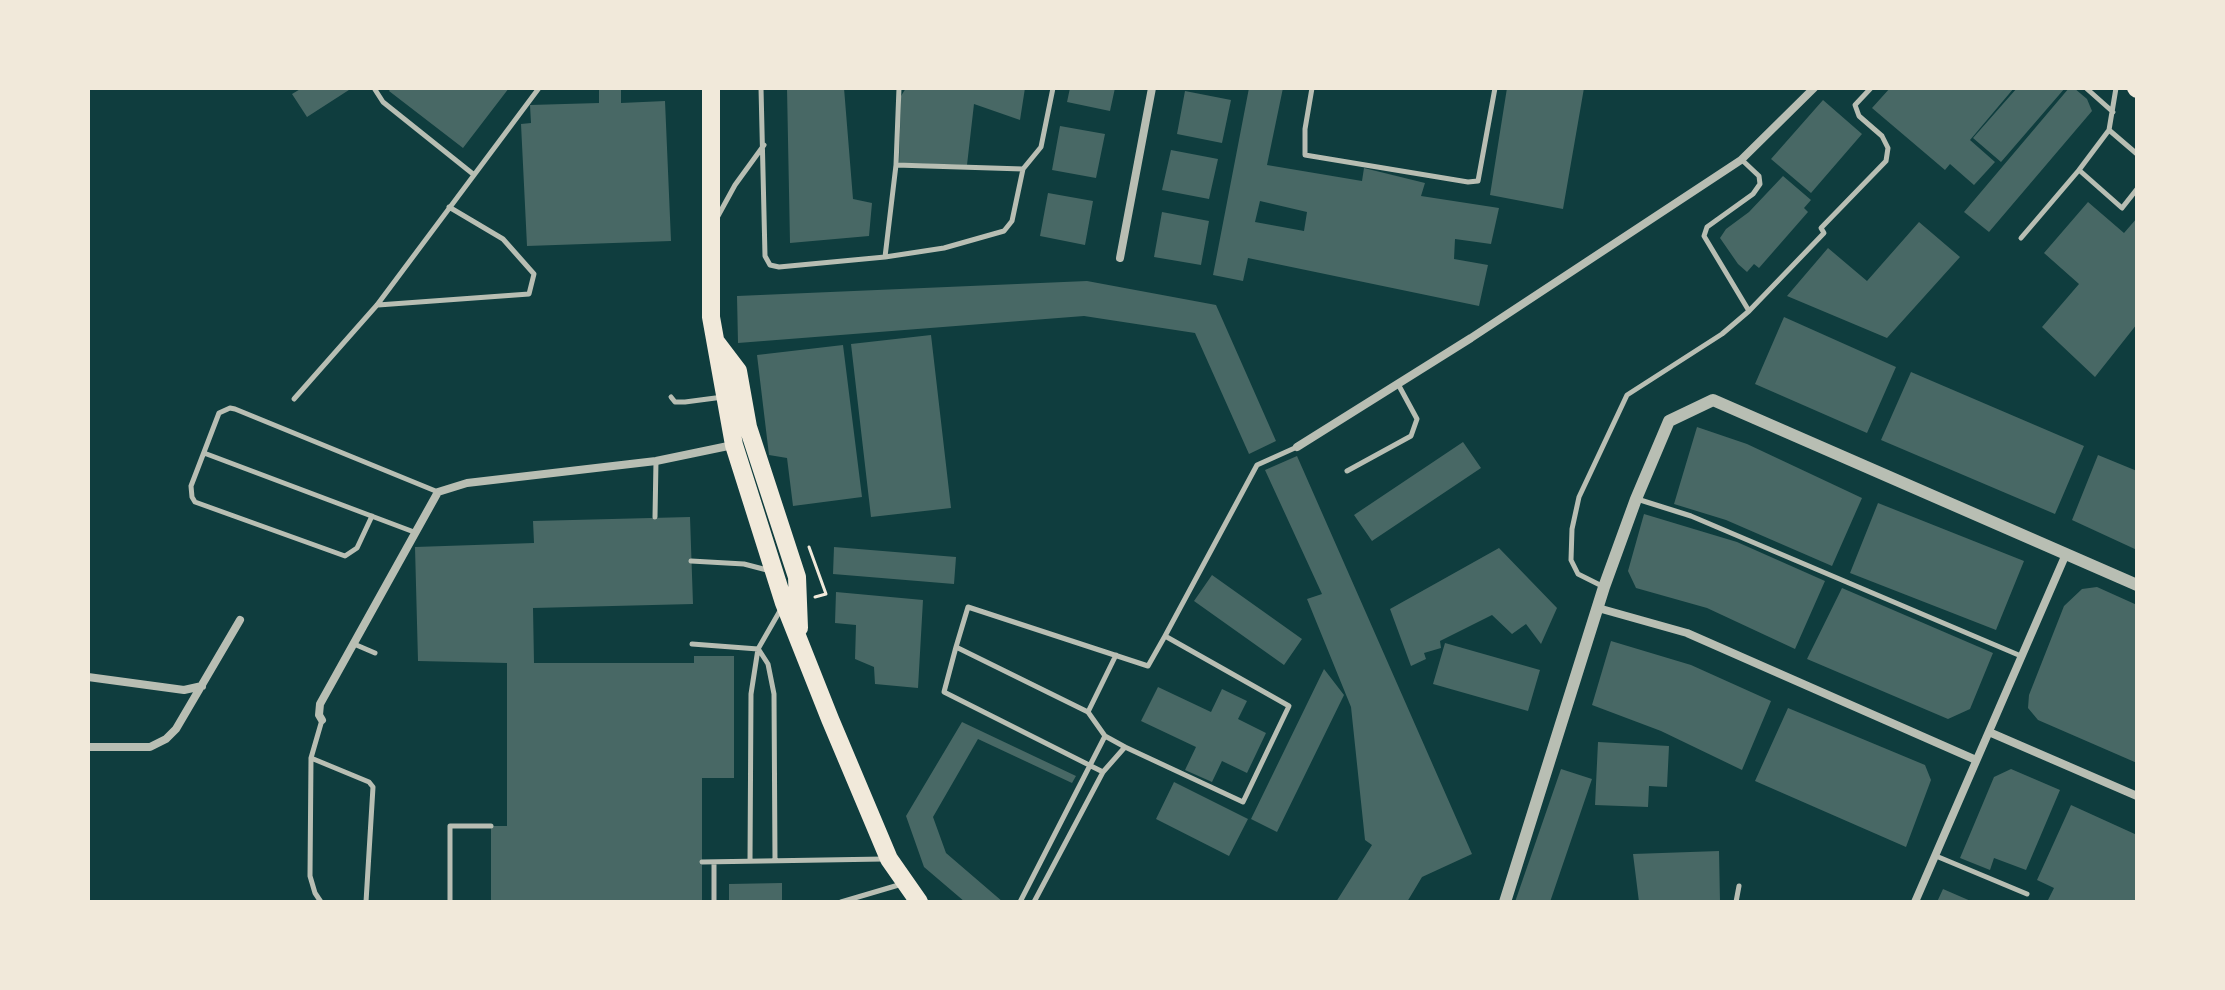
<!DOCTYPE html>
<style>
body{margin:0}
#map{position:relative;width:2225px;height:990px;overflow:hidden;background:#0f3d3e;font-family:"Playfair Display",serif}
canvas{display:block}
.frame{position:absolute;inset:0;border:90px solid #f1e9da;pointer-events:none}
</style>
<div id="map">
<canvas width="2225" height="990"></canvas>
<div class="frame"></div>
</div>
<script>
const c = document.querySelector('canvas').getContext('2d');
c.lineJoin = 'round';
function fillPath(path, color) { c.fillStyle = color; c.fill(path, 'evenodd'); }
const shape = rows => new Path2D(rows.map(r => 'M' + r).join(''));
function strokePath(path, color, width, dash) { c.strokeStyle = color; c.lineWidth = width; c.lineCap = dash ? 'butt' : 'round'; c.setLineDash(dash || []); c.stroke(path); }
const building = shape([
 [302,88,352,88,307,117,292,94],
 [391,88,509,88,463,148,389,91],
 [599,88,621,88,621,103,665,101,671,241,527,246,521,124,531,123,530,105,599,103],
 [787,88,844,88,853,199,872,203,869,236,790,243],
 [906,88,1025,88,1020,120,974,104,967,165,899,163,901,96],
 [1070,88,1115,88,1110,111,1067,102],
 [1249,88,1283,88,1267,165,1362,181,1364,168,1425,183,1421,196,1499,208,1491,244,1455,239,1454,259,1488,265,1479,306,1248,258,1243,281,1213,275],
 [1260,201,1307,212,1304,231,1255,222],
 [1507,88,1584,88,1563,209,1490,195],
 [1890,88,2014,88,1970,140,1995,162,1974,185,1950,164,1945,170,1872,108],
 [2017,88,2065,88,2001,162,1973,138],
 [2069,88,2074,88,2087,99,2092,111,1989,232,1964,212],
 [1185,91,1231,100,1222,143,1177,134],
 [1823,100,1862,134,1811,193,1771,159],
 [1060,126,1105,134,1096,178,1052,170],
 [1171,150,1218,159,1209,199,1162,190],
 [1783,176,1811,200,1804,208,1808,212,1759,268,1754,264,1747,272,1738,264,1720,238,1726,229,1749,212],
 [1048,193,1093,201,1085,245,1040,236],
 [2088,202,2124,233,2137,218,2137,324,2095,377,2042,327,2079,284,2044,253],
 [1162,212,1209,221,1201,265,1154,257],
 [1919,222,1960,257,1887,338,1787,296,1828,248,1867,281],
 [1087,281,1216,305,1276,441,1249,454,1195,333,1084,316,738,343,737,296],
 [1784,317,1896,367,1867,433,1755,384],
 [931,335,951,508,871,517,851,344],
 [843,345,862,497,793,506,787,458,769,455,757,355],
 [1911,372,2084,446,2055,514,1881,440],
 [1697,427,1747,444,1862,498,1832,566,1726,520,1674,504],
 [1463,442,1481,468,1372,541,1354,515],
 [2098,455,2137,471,2137,550,2072,520],
 [1297,456,1472,854,1422,877,1407,902,1336,902,1372,845,1365,840,1351,707,1307,599,1322,594,1265,470],
 [1878,503,2024,561,1996,630,1850,573],
 [1644,514,1737,542,1825,581,1795,649,1707,608,1636,588,1628,571],
 [690,517,693,604,533,608,534,663,694,663,694,656,734,656,734,778,702,778,702,902,491,902,491,826,507,826,507,663,418,661,415,547,534,543,533,521],
 [834,547,956,557,954,584,833,574],
 [1499,548,1557,608,1541,644,1526,624,1512,634,1492,615,1440,641,1441,648,1424,653,1426,659,1411,666,1390,609],
 [1212,575,1302,639,1284,665,1194,601],
 [2097,587,2137,605,2137,763,2038,720,2028,708,2029,695,2064,606,2082,589],
 [1842,588,1993,653,1970,709,1948,719,1807,659],
 [836,592,923,600,918,688,875,684,874,667,855,659,856,625,835,623],
 [1611,641,1691,665,1771,701,1742,770,1661,731,1592,705],
 [1445,643,1540,670,1528,711,1433,684],
 [1324,669,1344,695,1277,832,1251,819],
 [1158,687,1211,712,1222,689,1247,701,1238,719,1266,733,1247,773,1222,761,1212,782,1185,770,1196,747,1141,721],
 [1788,708,1925,765,1931,780,1906,847,1755,781],
 [962,722,1076,776,1072,783,978,739,933,817,946,853,1003,902,965,902,924,867,906,816],
 [1598,742,1669,746,1667,787,1649,786,1648,807,1595,805],
 [1561,769,1592,779,1550,902,1515,902],
 [2011,769,2060,790,2026,870,1994,858,1990,870,1960,858,1994,777],
 [1174,782,1248,819,1229,856,1156,819],
 [2071,805,2137,835,2137,902,2047,902,2054,888,2037,880],
 [1719,851,1720,902,1639,902,1633,854],
 [782,883,782,902,729,902,729,884],
 [1943,889,1973,902,1937,902]
]);
const path = shape([
 [809,547,826,594,815,597]
]);
const service = shape([
 [374,88,383,102,473,174],
 [761,88,765,256,770,265,779,267,885,257,944,248,1004,231,1012,221,1023,169,1041,147,1053,88],
 [1312,88,1305,129,1305,155,1468,182,1478,181,1495,88],
 [2086,88,2113,112],
 [2116,88,2109,130,2079,170,2122,208,2137,189],
 [2109,130,2137,154],
 [1742,160,1759,176,1760,184,1753,194,1707,227,1704,236,1749,311],
 [896,165,1023,169],
 [718,216,735,185,764,145],
 [2021,238,2079,170],
 [885,257,896,165,899,88],
 [378,305,529,294,534,274,503,239,449,207],
 [671,397,675,402,685,402,723,397],
 [294,399,377,305,539,88],
 [204,453,414,532],
 [1347,471,1411,436,1417,419,1398,384],
 [1637,499,1691,516,2021,656],
 [372,516,357,548,345,556,195,502,192,497,191,486,219,413,230,408,235,409,438,492],
 [655,517,656,461],
 [691,561,744,564,767,570],
 [1602,586,1578,574,1571,560,1572,529,1579,497,1627,395,1722,334,1749,311,1824,233,1821,228,1886,161,1888,148,1882,136,1859,116,1855,105,1871,88],
 [968,607,1148,666,1165,636,1289,706,1243,802,1125,747,1105,736,1088,712,956,647,968,607],
 [1165,636,1257,465,1297,447],
 [354,644,375,653],
 [692,644,758,649],
 [956,647,944,692,1103,772],
 [759,650,768,664,774,694,775,861],
 [1088,712,1116,655],
 [311,758,369,782,373,787,366,902],
 [1936,856,2027,894],
 [750,861,751,694,758,649,781,609],
 [702,862,884,859],
 [714,862,714,902],
 [321,902,315,893,310,876,311,758,322,720],
 [450,902,450,826,491,826],
 [841,902,902,884],
 [1020,902,1105,736],
 [1034,902,1103,772,1125,747],
 [1736,902,1739,886]
]);
const minor = shape([
 [1120,258,1152,88],
 [1297,447,1471,338,1741,160,1814,88],
 [1598,608,1687,633,1976,760],
 [88,677,184,690,202,686],
 [322,720,319,715,320,704,438,492,467,483,656,461,733,445],
 [1989,732,2137,796],
 [88,747,150,747,166,739,176,729,240,620],
 [1915,902,2066,554]
]);
const tertiary = shape([
 [1505,902,1604,587,1636,499,1669,421,1713,400,2137,585]
]);
const trunk = shape([
 [711,88,711,317,734,445,784,603,830,719,889,859,919,902],
 [2136,88,2137,89],
 [716,342,738,371,748,427,797,577,799,628]
]);
fillPath(building, '#486865');
strokePath(path, '#f1e9da', 3);
strokePath(service, '#b8beb3', 5);
strokePath(minor, '#b8beb3', 8);
strokePath(tertiary, '#b8beb3', 12);
strokePath(trunk, '#f1e9da', 18);
</script>
